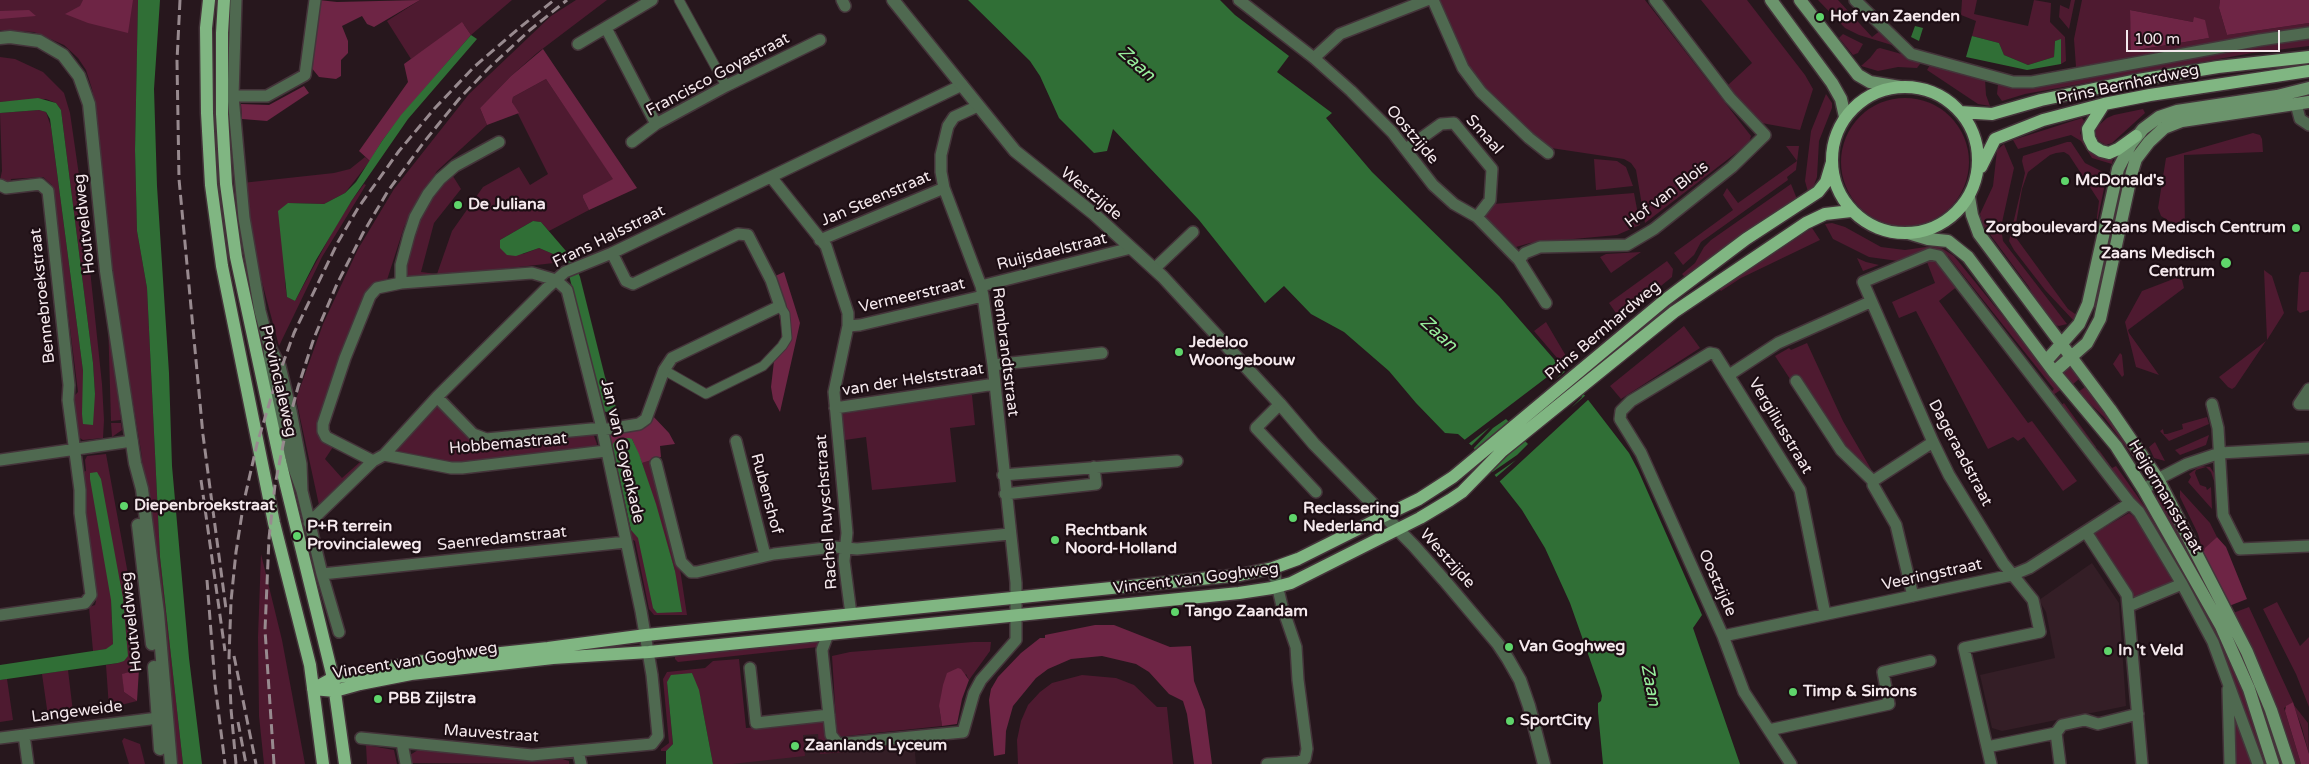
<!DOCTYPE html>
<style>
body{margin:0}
#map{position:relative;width:2309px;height:764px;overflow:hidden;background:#27171d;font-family:"Varela Round",sans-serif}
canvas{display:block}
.scale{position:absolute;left:2126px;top:30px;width:154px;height:22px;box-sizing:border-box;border:2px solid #f5e9ed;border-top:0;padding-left:6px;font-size:15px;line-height:18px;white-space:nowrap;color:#f5e9ed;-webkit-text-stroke:4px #1d0e14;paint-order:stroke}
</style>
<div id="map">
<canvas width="2309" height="764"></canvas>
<div class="scale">100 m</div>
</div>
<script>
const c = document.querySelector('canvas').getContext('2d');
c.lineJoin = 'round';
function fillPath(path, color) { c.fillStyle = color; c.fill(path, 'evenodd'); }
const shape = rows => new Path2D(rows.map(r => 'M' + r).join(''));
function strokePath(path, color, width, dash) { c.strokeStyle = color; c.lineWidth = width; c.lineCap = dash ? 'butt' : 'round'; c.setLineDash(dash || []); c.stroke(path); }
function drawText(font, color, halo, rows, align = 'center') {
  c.font = font + ' "Varela Round",sans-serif'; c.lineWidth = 4.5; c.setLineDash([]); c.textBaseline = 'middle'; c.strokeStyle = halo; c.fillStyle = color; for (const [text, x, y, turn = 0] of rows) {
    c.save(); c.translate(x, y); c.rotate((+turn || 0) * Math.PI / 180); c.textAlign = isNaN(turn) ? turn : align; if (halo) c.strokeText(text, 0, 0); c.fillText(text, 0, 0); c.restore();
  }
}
const built = shape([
 [2092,563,2119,603,2126,706,2002,731,1992,728,1980,675,2055,658,2046,612,2039,600],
 [819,725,831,748,914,743,916,764,726,764]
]);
const green = shape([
 [0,0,138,0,135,150,137,231,147,288,160,557,183,764,176,764,141,451,115,294,96,110,92,89,86,70,78,58,64,45,34,32,0,30],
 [420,0,512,0,471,35,464,25,411,59,387,21],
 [576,0,607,0,537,53,511,76,480,108,487,125,437,171,413,209,404,227,387,280,379,282,372,289,317,433,333,447,325,459,342,478,360,462,361,464,319,505,296,399,323,324,358,249,394,189,469,94,551,16],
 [1438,0,1645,0,1751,136,1749,143,1645,223,1636,170,1631,163,1624,159,1551,148,1495,103,1475,79,1436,1],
 [1701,0,1747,0,1805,75,1813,89,1800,130,1756,122,1728,85,1752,63],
 [1818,0,1838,0,1872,37,1881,30,1895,46,1859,35,1845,28],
 [1962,0,1977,0,1974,14,2028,26,2034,0,2051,3,2050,22,2065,37,2066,61,2061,64,2060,40,2055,41,2054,57,2028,65,2004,55,1999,43,1972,36,1976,21,1961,15],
 [2071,0,2075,0,2069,29,2059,17,2060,5,2069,9],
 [2082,0,2220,0,2219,8,2227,35,2309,23,2309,30,2076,67,2074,39],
 [2130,10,2193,22,2209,38,2132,51],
 [1843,34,1863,44,1858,53,1853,55,1839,38],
 [2309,38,2309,46,2252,53,2025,94,2002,101,1997,94,1998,84],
 [1880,48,1923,60,1917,68,1898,67,1878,71,1861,66,1870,58,1877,49],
 [0,57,15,59,43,72,64,93,70,113,83,203,102,384,104,420,103,438,83,440,75,435,71,399,78,392,52,185,43,177,11,179,10,183,0,180,2,171,0,113,39,110,46,112,51,127,83,371,83,424,95,394,93,363,61,110,56,103,46,99,0,102],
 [1931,63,1985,79,1986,95,1990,106,1978,104,1927,70],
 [546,79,614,179,583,198,589,210,549,231,541,222,533,221,500,240,523,254,539,248,565,259,554,263,413,279,408,278,403,272,420,220,428,203,451,173,461,189,434,223,421,272,437,274,452,231,483,187,519,167,530,185,548,174,512,102,513,97],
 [1826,94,1832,103,1832,108,1819,141,1817,177,1813,188,1808,192,1805,181,1811,131],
 '1841 162a64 64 0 1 1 128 0a64 64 0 1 1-128 0Z',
 [2143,109,2145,113,2112,143,2106,145,2099,141,2095,134,2097,127,2107,118,2114,115],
 [2082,118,2084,121,2080,133,2086,146,2096,156,2113,158,2112,164,2092,158,2081,141,2071,135,2018,149,2013,140],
 [2253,133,2260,135,2262,139,2263,152,2184,155,2185,232,2161,216,2158,208,2166,158],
 [2067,142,2071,142,2085,163,2107,174,2095,232,2099,201,2069,155,2064,152,2056,153,2050,155,2028,172,2022,189,2014,235,2068,309,2078,316,2074,321,2045,290,2014,250,2009,241,2025,173,2022,161,2023,156],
 [2004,144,2014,168,2001,227,2003,241,2067,324,2059,326,2053,325,2038,305,2029,287,1983,225,1981,218,1980,214,1993,186,1997,150],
 [1786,146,1799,146,1796,170,1787,177,1788,180,1701,242,1694,255,1683,265,1674,253,1733,210,1723,195,1727,188,1738,203,1797,161],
 [365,157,370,161,345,193,324,204,288,203,285,283,287,297,295,301,334,229,352,200,364,184,366,185,322,257,279,346,255,256,242,183,334,173,350,169],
 [1594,159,1617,161,1626,167,1633,186,1596,190],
 [1791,184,1797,199,1764,219,1685,277,1682,274,1695,263,1704,247,1711,240],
 [1634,193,1640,225,1617,235,1530,243,1516,247,1483,214,1493,204],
 [1832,223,1845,227,1881,247,1905,250,1933,246,1940,247,1954,256,2062,389,2053,395,2051,392,2054,389,1948,256,1945,258,1925,250,1898,261,1869,257,1833,239,1825,224],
 [1812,228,1820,240,1741,278,1721,291,1719,289],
 [1641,252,1611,273,1600,257,1606,254],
 [1857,258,1866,262,1879,265,1863,271],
 [1667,261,1673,269,1672,277,1620,319,1609,303],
 [1933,261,1941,264,1959,285,1939,301,2028,423,2032,421,2077,481,2063,491,2024,437,2018,441,2013,437,1988,449,1916,311,1899,318,1892,302,1935,283,1927,262],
 [2264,270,2272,276,2284,313,2267,340],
 [2301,272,2309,272,2309,310,2300,313,2297,310,2299,276],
 [2176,278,2182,280,2184,288,2128,330,2129,333,2159,375,2136,367,2125,322,2142,291],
 [108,321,121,420,111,421],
 [1546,322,1566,356,1563,360,1558,359,1534,331],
 [1684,326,1700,348,1621,399,1610,386],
 [2266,341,2235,387,2232,389,2228,387,2219,377],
 [1807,343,1843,421,1871,469,1867,470,1842,442,1795,377,1790,379,1775,356,1789,348,1791,350],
 [2120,353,2122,355,2124,375,2122,377,2113,364],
 [2069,366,2079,379,2072,385,2063,373],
 [2085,387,2148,472,2140,466,2104,417,2078,392],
 [966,393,972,395,975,425,950,428,956,482,872,490,866,437,838,441,835,415],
 [2064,403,2096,447,2094,449,2061,405],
 [434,407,440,408,471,438,483,444,593,433,597,444,596,447,460,464,395,453,395,450],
 [2207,417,2209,424,2169,441,2160,431,2163,429,2164,434,2167,434,2183,429,2182,424],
 [111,423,121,423,122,430,112,437],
 [2209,435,2206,445,2180,455,2175,450],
 [606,437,612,445,631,530,675,571,642,463,651,460,680,569,687,615,654,615,649,609,635,541,629,538],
 [2155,442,2165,461,2154,458,2149,447],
 [2099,450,2112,468,2116,466,2145,507,2216,628,2249,706,2268,764,2263,764,2226,664,2096,452],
 [106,454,136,618,139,669,123,674,124,692,137,701,109,708,106,665,118,663,127,655,123,598,111,600,113,644,107,649,93,651,89,607,95,605,96,601,82,472,86,471,85,460,87,456],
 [2200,466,2210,467,2216,476,2214,481,2211,472,2206,467,2196,470,2195,473,2200,485,2206,487,2207,490,2211,487,2212,509,2188,482,2191,477,2189,474],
 [2157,488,2223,614,2220,616,2157,504],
 [2180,490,2210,523,2217,537,2203,552,2198,534,2180,497],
 [2129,513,2136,518,2172,580,2170,585,2139,598,2132,596,2095,536,2095,533],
 [261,554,282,640,305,764,264,764,259,716,258,637],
 [2277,602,2300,646,2309,637,2309,707,2296,674,2263,609],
 [2249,607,2293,702,2284,708,2301,764,2292,764,2233,613],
 [820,639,818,647,678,662,675,659,675,654],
 [973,642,991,642,990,651,969,680,966,674,939,706,942,726,837,737,832,656,850,652],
 [739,659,746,728,823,721,827,748,909,741,911,747,820,754,818,734,803,735,805,756,732,764,713,764,701,701,692,673,667,682,673,744,666,751,661,751,661,749,669,743,663,679,667,672,705,668,713,661],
 [68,670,73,712,48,716,42,674],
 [1082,675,1116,678,1134,685,1157,707,1167,707,1173,764,1018,764,1017,740,1021,721,1028,705,1040,692,1052,683],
 [7,679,13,720,0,722,0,680],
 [2232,703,2243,736,2252,764,2232,764],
 [2293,704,2308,723,2309,754,2302,728],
 [124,738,140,744,145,764,129,764,122,741],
 [366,745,394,750,397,764,367,764],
 [418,750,537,761,562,759,569,761,569,764,409,763,410,755]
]);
const forest = shape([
 [83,0,133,0,128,33,88,23,65,14,80,6],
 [319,0,337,2,420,0,374,27,367,24,362,16,342,26,348,41,348,53,341,60,341,76,336,79,319,77,310,66],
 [2220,0,2309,0,2309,23,2227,35,2219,8],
 [29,10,36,16,0,19,0,11],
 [2130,10,2193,22,2194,17,2205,20,2209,38,2131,51],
 [462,22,471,35,401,116,382,141,370,161,359,151,408,82,404,64],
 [543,49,637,188,589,210,583,198,583,195,613,179,546,79,513,97,512,102,519,113,487,125,480,108,511,76],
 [304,86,309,93,267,121,242,119,241,104,269,105],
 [784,272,800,323,780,412,773,399,771,387,774,361,780,344,782,333,773,277],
 [652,415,669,433,675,444,660,446,661,457,642,463,632,439,616,441,612,445,606,437,610,432],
 [2217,537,2226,547,2247,599,2229,606,2203,554,2205,548],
 [1095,625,1114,625,1170,647,1191,646,1194,681,1205,710,1212,764,1194,764,1187,714,1183,701,1169,694,1149,672,1136,664,1102,656,1071,659,1048,669,1036,678,1013,706,1006,731,1005,754,994,756,989,700,991,689,998,677,1021,653,1040,638,1045,638,1045,635],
 [958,668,961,669,969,680,962,699,957,724,942,726,939,706,943,685,947,673],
 [139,669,137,701,124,692,122,674],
 [2293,702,2309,754,2309,764,2301,764,2285,711,2286,706]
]);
const water = shape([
 [138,0,160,0,154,89,157,186,169,373,172,466,189,658,202,764,183,764,160,557,147,288,137,231,135,150],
 [968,0,1220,0,1235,15,1289,56,1277,72,1332,113,1326,118,1372,172,1499,296,1579,388,1629,453,1638,470,1702,615,1693,628,1740,764,1603,764,1598,712,1598,703,1601,701,1602,696,1600,688,1570,603,1545,548,1522,510,1472,446,1458,434,1445,433,1416,403,1389,371,1344,332,1311,314,1284,286,1265,303,1199,220,1113,129,1107,151,1094,153,1059,118,1040,76,1030,61],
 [1915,26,1923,28,1919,41,1911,37],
 [471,35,477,39,408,119,352,200,316,260,295,301,287,297,278,211,288,203,324,204,345,193,356,182,382,141,401,115],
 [1972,36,1999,43,2004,55,2028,65,2054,57,2055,41,2061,39,2061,64,2027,70,1966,57],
 [38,98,56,103,61,110,93,363,95,394,93,425,83,424,82,414,83,371,50,119,46,112,39,110,0,113,0,102],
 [533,221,541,222,572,258,580,277,605,377,616,407,615,412,610,413,603,411,565,259,539,248,516,256,507,255,500,248,500,240],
 [629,438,632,439,639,454,656,504,675,571,682,612,657,613,653,608,638,538,631,530,612,445,617,439],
 [97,472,101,479,123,598,128,656,124,661,118,663,0,680,0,665,106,649,113,644,111,600,90,479,90,473],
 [692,673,699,690,713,764,666,764,666,751,673,744,667,682,671,675]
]);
const pier = shape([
 [1563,365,1566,369,1556,379,1567,370,1584,390,1580,394,1582,397,1571,408,1587,394,1590,398,1498,483,1494,479,1516,460,1493,476,1491,473,1517,455,1528,444,1524,440,1489,473,1473,451,1510,423,1506,419,1493,428,1472,450,1470,447,1490,427,1467,445,1463,441]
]);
const pedestrian = shape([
 [679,0,726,86],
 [664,370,706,394,763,366,782,346,787,338,785,314,780,306]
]);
const minor = shape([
 [236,0,233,96,244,218,260,311,269,345,280,366,291,411,301,464,302,491],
 [842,0,845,6],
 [1239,0,1314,58,1351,91,1392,132,1433,185,1454,204,1477,217,1519,260,1546,303],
 [1433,0,1463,68,1481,92,1529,138,1548,153],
 [1855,0,1911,54,2013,82,2032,82,2260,40,2309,33],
 [606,28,656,124],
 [578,44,652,0],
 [1314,58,1340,34,1427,0],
 [233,96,267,96,305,75,315,0],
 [2296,104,2300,119,2309,125],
 [632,142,656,124,726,86,820,40],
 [1406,149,1441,124,1454,123,1492,169,1490,200,1477,217],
 [771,177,826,246,848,313,848,326,834,392,847,533,844,561,851,614],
 [0,185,6,188,40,184,48,191,69,385,68,400,80,490,80,513,91,595,85,603,0,615],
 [820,240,944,188],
 [1519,260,1525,253,1540,247,1627,245,1654,229,1732,167,1765,135,1730,98,1655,0],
 [1154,269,1193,232],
 [981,286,1131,248],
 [848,326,860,325,983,296],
 [269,349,270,367,293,466,302,491,322,574,339,632],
 [993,365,1102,353],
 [1729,375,1778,343,1870,302],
 [1796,381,1841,450,1873,481],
 [2309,389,2299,404,2309,404],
 [437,397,473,434,486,439,602,428],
 [1280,404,1256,428,1316,492],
 [2212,404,2218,428,2223,515,2240,549,2309,546],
 [835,408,995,384],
 [602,430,639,424,646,419,664,370,672,358,780,306,771,280,748,235,738,234,633,284,626,281,612,253],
 [736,441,765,555],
 [384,455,451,468,462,468,606,451],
 [0,460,132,441],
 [373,461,326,437,323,431,323,424,345,358,370,296,377,288,401,283,401,265,409,235,415,217,428,194,440,179,455,166,499,142],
 [656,463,681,562,691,572,697,572,774,554,834,547,857,549,1009,534],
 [1003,475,1177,461],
 [2144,490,2158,479,2187,464,2220,453,2309,448],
 [1005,494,1096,484,1094,467],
 [309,523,373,461,384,455,437,397,547,288,565,272,612,253,962,85],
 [2086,532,2127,595,2142,764],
 [322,574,626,542],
 [1913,596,1896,525,1873,485,1873,481,1933,442],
 [2129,606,2182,584],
 [828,634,822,650,831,735,838,744,963,732,974,693,981,680,1016,640,1016,583,993,365,983,296,981,286,944,188,941,172,941,155,948,126,954,117,978,106],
 [1723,636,2012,575,2029,568,2130,503],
 [750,668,756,723,829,715],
 [2228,689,2230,764],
 [1769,730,1889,704,1883,672,1930,661],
 [2056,733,2060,764],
 [24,735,28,764],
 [0,738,166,717],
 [361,738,532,755,652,744,658,736,652,675,641,611,602,428,567,290,556,280,532,273,401,283],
 [402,743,406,764],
 [1987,747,2056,733,2062,725,2085,720,2098,724,2138,714],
 [578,751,581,764],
 [1267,764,1299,762,1305,759,1307,749,1298,680,1296,647,1282,606,1273,568],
 [1791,764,1744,692,1723,636,1641,453,1620,419,1621,411,1631,401,1710,353,1715,354,1800,490,1825,614],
 [1991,764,1964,648,2040,632,2033,600,2003,563,1949,475,1933,442,1863,282,1930,254,1939,256,2130,503,2139,512,2182,584,2213,642,2258,764]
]);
const tertiary = shape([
 [893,0,1015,151,1094,214,1163,277,1280,404,1314,444,1414,546,1444,580,1498,644,1508,659,1520,680,1529,706,1544,764],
 [0,38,10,37,39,41,63,55,79,76,89,104,106,271,135,463,142,489,158,613,171,764],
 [138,525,152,644],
 [154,667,160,749]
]);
const secondary = shape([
 [1771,0,1832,83,1841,99,1845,117],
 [1800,0,1858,75,1870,82,1900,87],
 [1969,197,1972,215,1979,234,2110,409,2158,479,2247,652,2271,710,2289,764],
 [1908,233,1928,239,1948,241,1968,257,2054,372,2116,446,2144,490,2221,626,2249,689,2273,764],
 [2047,360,2079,324,2088,304,2118,169,2131,144,2143,129,2159,117,2177,111,2277,96,2309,88],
 [2054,372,2087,343,2100,319,2132,172,2136,159,2149,142,2164,128,2182,121,2309,102]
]);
const primary = shape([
 [209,0,206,28,207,113,211,185,222,266,274,523,310,665,323,764],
 [224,0,222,33,222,114,226,184,236,257,280,461,333,678,345,764],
 '1832 160a73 73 0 1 1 146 0a73 73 0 1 1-146 0Z',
 [2104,104,2088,129,2089,138,2093,146,2101,151,2109,153,2118,149,2136,136],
 [1960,112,1992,114,2041,100,2132,81,2218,67,2309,57],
 [1981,167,1995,139,2043,120,2104,104,2150,95,2309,71],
 [313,689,333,678,416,662,548,648,646,635,1240,575,1273,568,1298,559,1384,516,1419,499,1453,477,1665,300,1746,239,1818,192,1826,182,1832,162],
 [313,689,335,691,360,684,411,674,553,658,649,652,1239,593,1272,588,1291,583,1420,518,1450,500,1462,492,1502,451,1674,312,1806,223,1825,214,1851,211]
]);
const rail = shape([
 [180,0,177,61,179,179,203,435,226,609],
 [201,480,225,651],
 [207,580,215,684,225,764],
 [234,656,256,764],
 [238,722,246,764],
 [236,764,231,709,229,658,231,601,236,552,244,501,257,444,274,388,294,333,338,242,358,208,399,151,435,108,474,67,518,29,554,0],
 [274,764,265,630,269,538,275,485,285,435,298,387,314,338,337,284,363,233,388,191,424,142,459,99,489,68,530,30,567,0]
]);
const markers = [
 [1820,17,5,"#5fd56b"],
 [2065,181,5,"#5fd56b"],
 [458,205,5,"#5fd56b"],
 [2296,228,5,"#5fd56b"],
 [2226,263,6,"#5fd56b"],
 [1179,352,5,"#5fd56b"],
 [124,506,5,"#5fd56b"],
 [1293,518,5,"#5fd56b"],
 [297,536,5,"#5fd56b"],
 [1055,540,5,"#5fd56b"],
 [1175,612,5,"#5fd56b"],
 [1509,647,5,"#5fd56b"],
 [2108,651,5,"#5fd56b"],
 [1793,692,5,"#5fd56b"],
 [378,699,5,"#5fd56b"],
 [1510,721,5,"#5fd56b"],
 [795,746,5,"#5fd56b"]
];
const poiNames = [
 ["Hof van Zaenden",1830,17],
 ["McDonald's",2075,181],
 ["De Juliana",468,205],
 ["Zorgboulevard Zaans Medisch Centrum",2286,228,"right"],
 ["Zaans Medisch",2215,254,"right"],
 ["Centrum",2215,272,"right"],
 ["Jedeloo",1189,343],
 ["Woongebouw",1189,361],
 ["Diepenbroekstraat",134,506],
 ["Reclassering",1303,509],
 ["Nederland",1303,527],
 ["P+R terrein",307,527],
 ["Provincialeweg",307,545],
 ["Rechtbank",1065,531],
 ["Noord-Holland",1065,549],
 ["Tango Zaandam",1185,612],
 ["Van Goghweg",1519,647],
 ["In 't Veld",2118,651],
 ["Timp & Simons",1803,692],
 ["PBB Zijlstra",388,699],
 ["SportCity",1520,721],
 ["Zaanlands Lyceum",805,746]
];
const streetNames = [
 ["Francisco Goyastraat",718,75,-28],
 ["Prins Bernhardweg",2128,85,-12],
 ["Oostzijde",1412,135,50],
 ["Smaal",1484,135,48],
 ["Westzijde",1091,194,39],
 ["Hof van Blois",1667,195,-37],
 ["Jan Steenstraat",876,199,-23],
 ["Houtveldweg",85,224,-96],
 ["Frans Halsstraat",609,237,-26],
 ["Ruijsdaelstraat",1052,252,-14],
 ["Bennebroekstraat",43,296,-96],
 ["Vermeerstraat",912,296,-13],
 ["Prins Bernhardweg",1603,331,-40],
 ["Rembrandtstraat",1005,352,83],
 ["van der Helststraat",913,380,-9],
 ["Provincialeweg",278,381,77],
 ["Vergiliusstraat",1780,426,59],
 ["Hobbemastraat",508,444,-5],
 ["Jan van Goyenkade",622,451,77],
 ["Dageraadstraat",1960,453,62],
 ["Rubenshof",766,494,75],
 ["Heijermansstraat",2165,497,59],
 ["Rachel Ruyschstraat",827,512,-94],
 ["Saenredamstraat",502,539,-6],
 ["Westzijde",1447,559,48],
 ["Veeringstraat",1932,575,-12],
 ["Vincent van Goghweg",1196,579,-7],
 ["Oostzijde",1717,583,66],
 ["Houtveldweg",132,622,-96],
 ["Vincent van Goghweg",415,661,-9],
 ["Langeweide",77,712,-7],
 ["Mauvestraat",491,734,4]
];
const waterNames = [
 ["Zaan",1136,64,42],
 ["Zaan",1438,334,42],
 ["Zaan",1650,685,79]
];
fillPath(built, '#341e26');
fillPath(green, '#4e1a30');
fillPath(forest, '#6e2545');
fillPath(water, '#306f36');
fillPath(pier, '#27171d');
strokePath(pedestrian, '#44343a', 11);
strokePath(minor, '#44343a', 14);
strokePath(tertiary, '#44343a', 15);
strokePath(secondary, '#44343a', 15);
strokePath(primary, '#44343a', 15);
strokePath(pedestrian, '#4f6950', 9);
strokePath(minor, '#4f6950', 11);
strokePath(tertiary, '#4f6950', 12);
strokePath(secondary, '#6b946c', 12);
strokePath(primary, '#80b682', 12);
strokePath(rail, '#988a8f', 3, [10, 5]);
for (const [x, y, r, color] of markers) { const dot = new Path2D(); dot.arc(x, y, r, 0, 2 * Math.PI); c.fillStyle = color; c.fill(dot); strokePath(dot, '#1d0e14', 2); }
drawText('bold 16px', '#f5e9ed', '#1d0e14', poiNames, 'left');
drawText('16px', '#f5e9ed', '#1d0e14', streetNames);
drawText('italic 18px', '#97ed9c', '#1d0e14', waterNames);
</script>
